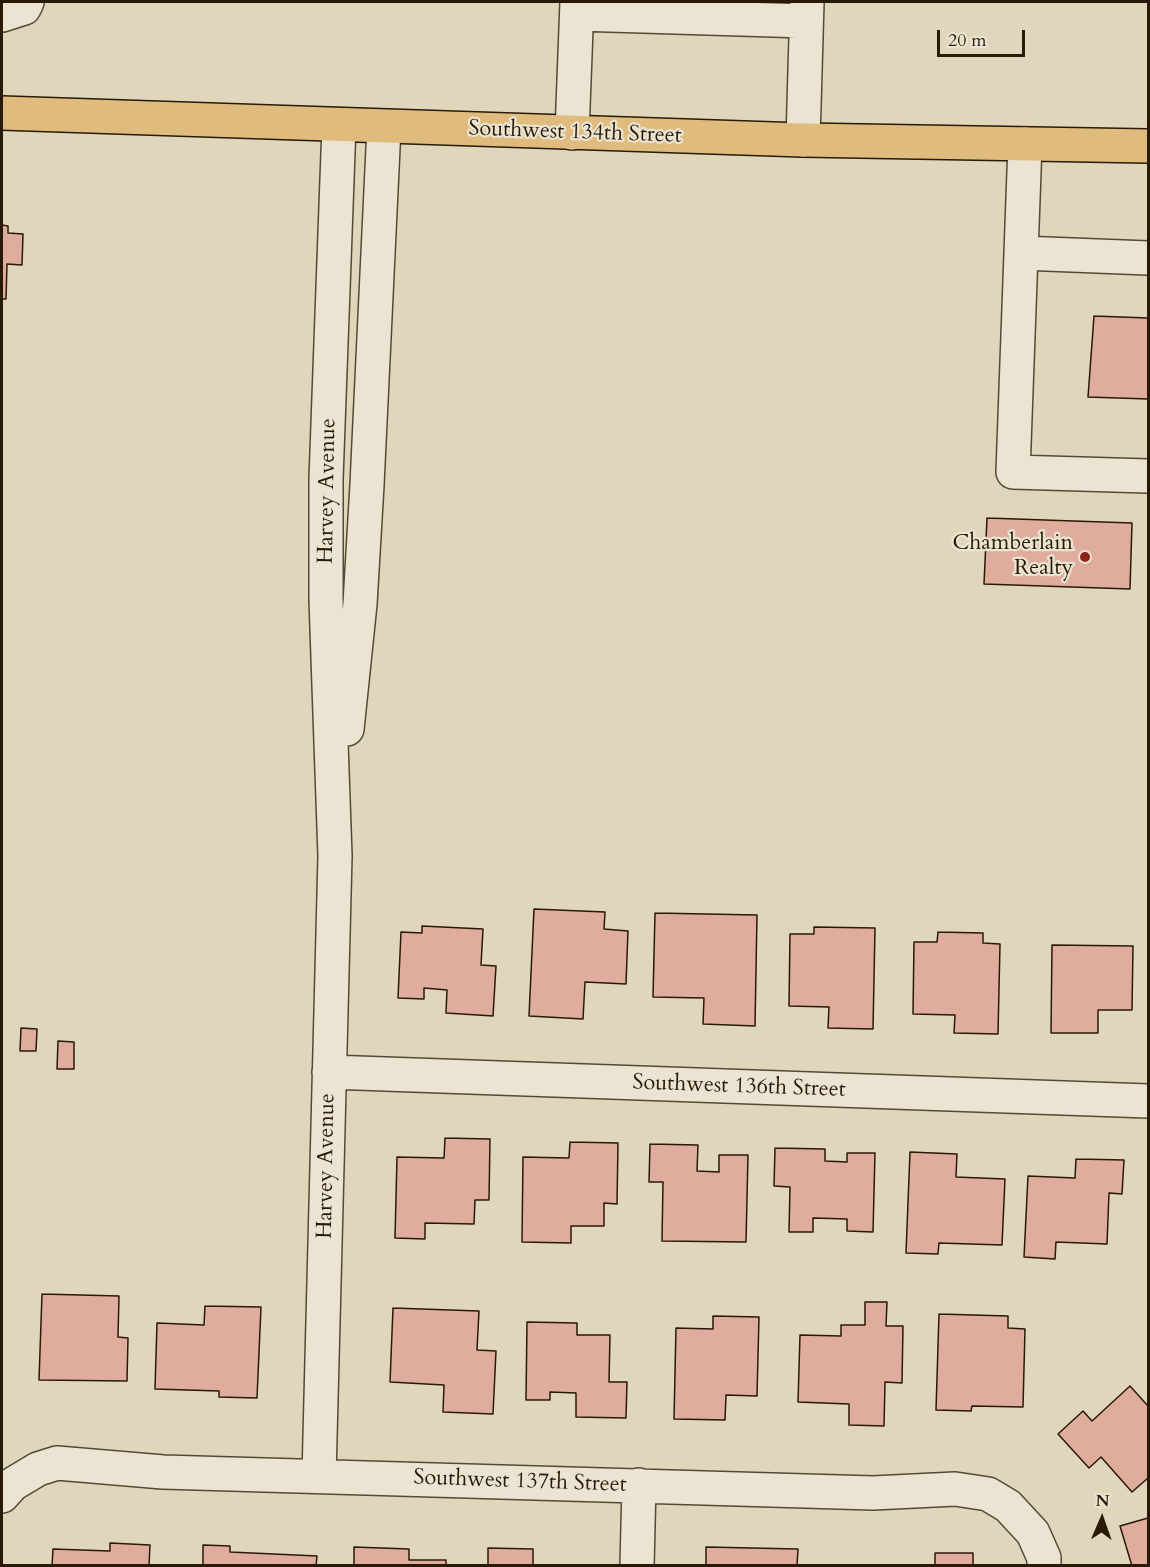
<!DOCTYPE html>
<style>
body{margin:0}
#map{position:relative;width:1150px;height:1567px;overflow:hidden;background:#e0d6bc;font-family:Cardo,serif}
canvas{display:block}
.frame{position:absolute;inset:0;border:3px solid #281a06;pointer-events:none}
.north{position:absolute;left:1072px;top:1489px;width:60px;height:60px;-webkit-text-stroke:4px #ebe4d3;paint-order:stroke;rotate:2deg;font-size:16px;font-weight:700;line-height:24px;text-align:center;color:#281a06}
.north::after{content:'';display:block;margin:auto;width:21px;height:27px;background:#281a06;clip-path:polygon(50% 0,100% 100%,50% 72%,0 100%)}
.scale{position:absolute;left:937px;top:30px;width:88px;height:27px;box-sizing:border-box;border:3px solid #281a06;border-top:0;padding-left:8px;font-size:18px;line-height:21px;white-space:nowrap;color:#281a06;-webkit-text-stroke:4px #ebe4d3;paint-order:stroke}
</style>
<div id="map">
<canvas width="1150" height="1567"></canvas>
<div class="frame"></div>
<div class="north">N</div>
<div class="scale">20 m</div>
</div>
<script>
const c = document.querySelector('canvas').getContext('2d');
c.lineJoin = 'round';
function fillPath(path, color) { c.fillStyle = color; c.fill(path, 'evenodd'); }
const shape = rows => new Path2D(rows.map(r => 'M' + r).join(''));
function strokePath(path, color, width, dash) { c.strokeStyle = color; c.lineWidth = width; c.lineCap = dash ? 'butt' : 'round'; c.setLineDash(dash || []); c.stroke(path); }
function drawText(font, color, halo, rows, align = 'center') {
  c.font = font + ' Cardo,serif'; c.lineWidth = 4.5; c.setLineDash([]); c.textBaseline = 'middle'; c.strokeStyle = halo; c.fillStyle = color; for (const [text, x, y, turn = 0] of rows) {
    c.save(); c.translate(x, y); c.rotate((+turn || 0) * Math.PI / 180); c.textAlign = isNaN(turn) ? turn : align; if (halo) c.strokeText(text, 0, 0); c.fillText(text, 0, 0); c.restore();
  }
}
const building = shape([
 [2,225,8,226,8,233,23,234,22,265,7,264,6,299,2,299,2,225],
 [1094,316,1148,318,1148,399,1088,397,1094,316],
 [987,518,1132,523,1130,589,984,584,987,518],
 [534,909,605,912,604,929,628,931,626,984,585,982,583,1019,529,1016,534,909],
 [655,913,757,915,755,1026,703,1024,704,998,653,997,655,913],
 [422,926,483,929,481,965,496,966,493,1016,446,1013,447,990,424,988,424,999,398,998,401,932,422,933,422,926],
 [814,927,875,928,873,1029,828,1028,829,1007,789,1006,790,934,814,934,814,927],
 [938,932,983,933,983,943,1000,944,998,1034,954,1033,955,1015,913,1014,914,942,937,942,938,932],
 [1052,945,1133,946,1132,1010,1098,1010,1098,1033,1051,1033,1052,945],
 [21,1028,37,1029,36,1051,20,1051,21,1028],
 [58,1041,74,1042,74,1069,57,1069,58,1041],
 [445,1138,490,1139,489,1200,475,1200,474,1224,425,1223,425,1239,395,1238,397,1157,444,1158,445,1138],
 [570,1142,618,1143,617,1204,604,1203,604,1226,571,1226,571,1243,522,1242,523,1157,569,1158,570,1142],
 [650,1144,698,1145,697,1171,719,1172,719,1155,748,1155,746,1242,662,1241,663,1182,649,1182,650,1144],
 [775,1148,825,1149,825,1161,847,1162,847,1153,875,1153,873,1232,847,1231,847,1219,813,1218,813,1232,789,1232,790,1187,774,1186,775,1148],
 [910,1152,957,1154,956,1177,1005,1179,1002,1245,939,1243,938,1254,906,1253,910,1152],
 [1076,1159,1124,1160,1122,1194,1109,1193,1107,1244,1056,1242,1055,1259,1024,1257,1028,1176,1075,1178,1076,1159],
 [42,1294,119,1296,118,1337,128,1338,127,1381,39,1380,42,1294],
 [865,1302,887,1302,886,1326,903,1326,902,1383,885,1382,884,1426,849,1425,849,1404,798,1402,800,1335,841,1336,841,1325,865,1325,865,1302],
 [205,1306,261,1307,257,1398,219,1397,219,1391,155,1389,157,1323,204,1325,205,1306],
 [393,1308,479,1311,477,1350,496,1351,493,1414,443,1412,444,1385,390,1382,393,1308],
 [939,1314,1008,1316,1008,1328,1025,1329,1023,1407,972,1406,971,1411,936,1410,939,1314],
 [713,1316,759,1317,757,1396,726,1395,725,1420,674,1419,676,1328,713,1329,713,1316],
 [527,1322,577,1323,577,1335,610,1335,609,1382,627,1382,626,1418,576,1417,576,1393,550,1392,550,1400,526,1400,527,1322],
 [1130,1386,1148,1406,1148,1478,1132,1492,1101,1457,1089,1468,1058,1434,1083,1411,1092,1421,1130,1386],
 [1148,1518,1148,1566,1132,1566,1120,1526,1148,1518],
 [110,1543,150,1545,149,1566,52,1566,53,1549,110,1551,110,1543],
 [203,1545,230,1546,230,1552,317,1556,316,1566,203,1566,203,1545],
 [354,1547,409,1549,409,1560,446,1560,446,1566,354,1566,354,1547],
 [706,1547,798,1549,797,1566,706,1566,706,1547],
 [488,1548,533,1549,533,1566,488,1566,488,1548],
 [935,1553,973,1553,973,1566,935,1566,935,1553]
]);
const minor = shape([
 [577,14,806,21],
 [2,15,24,8,27,2],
 [572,133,577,2],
 [803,140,807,2],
 [1025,144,1013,472,1148,476],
 [1021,253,1148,258],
 [347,729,360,604,367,485,384,127],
 [329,1072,1148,1101],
 [319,1476,335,856,326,600,326,479,339,125],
 [2,1496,13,1484,38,1469,57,1463,163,1472,873,1493,955,1489,988,1494,1008,1506,1033,1533,1044,1558,1044,1566],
 [637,1566,639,1485]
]);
const major = shape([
 [2,113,803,140,1148,146]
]);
const markers = [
 [1085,557,6,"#8f2418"]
];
const streetNames = [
 ["Southwest 134th Street",575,133,2],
 ["Harvey Avenue",328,491,-89],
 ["Southwest 136th Street",739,1087,2],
 ["Harvey Avenue",327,1166,-89],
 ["Southwest 137th Street",520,1482,2]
];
const poiNames = [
 ["Chamberlain",1073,544],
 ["Realty",1073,569]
];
fillPath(building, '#e0ac9d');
strokePath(building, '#281a06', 1.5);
strokePath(minor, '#564934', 36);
strokePath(major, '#281a06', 36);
strokePath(minor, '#ebe4d3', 33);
strokePath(major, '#e0bb7e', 33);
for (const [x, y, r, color] of markers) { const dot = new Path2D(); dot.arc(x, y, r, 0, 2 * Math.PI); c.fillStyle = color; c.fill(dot); strokePath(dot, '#ebe4d3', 2); }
drawText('22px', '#281a06', '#ebe4d3', streetNames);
drawText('22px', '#281a06', '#ebe4d3', poiNames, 'right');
</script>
